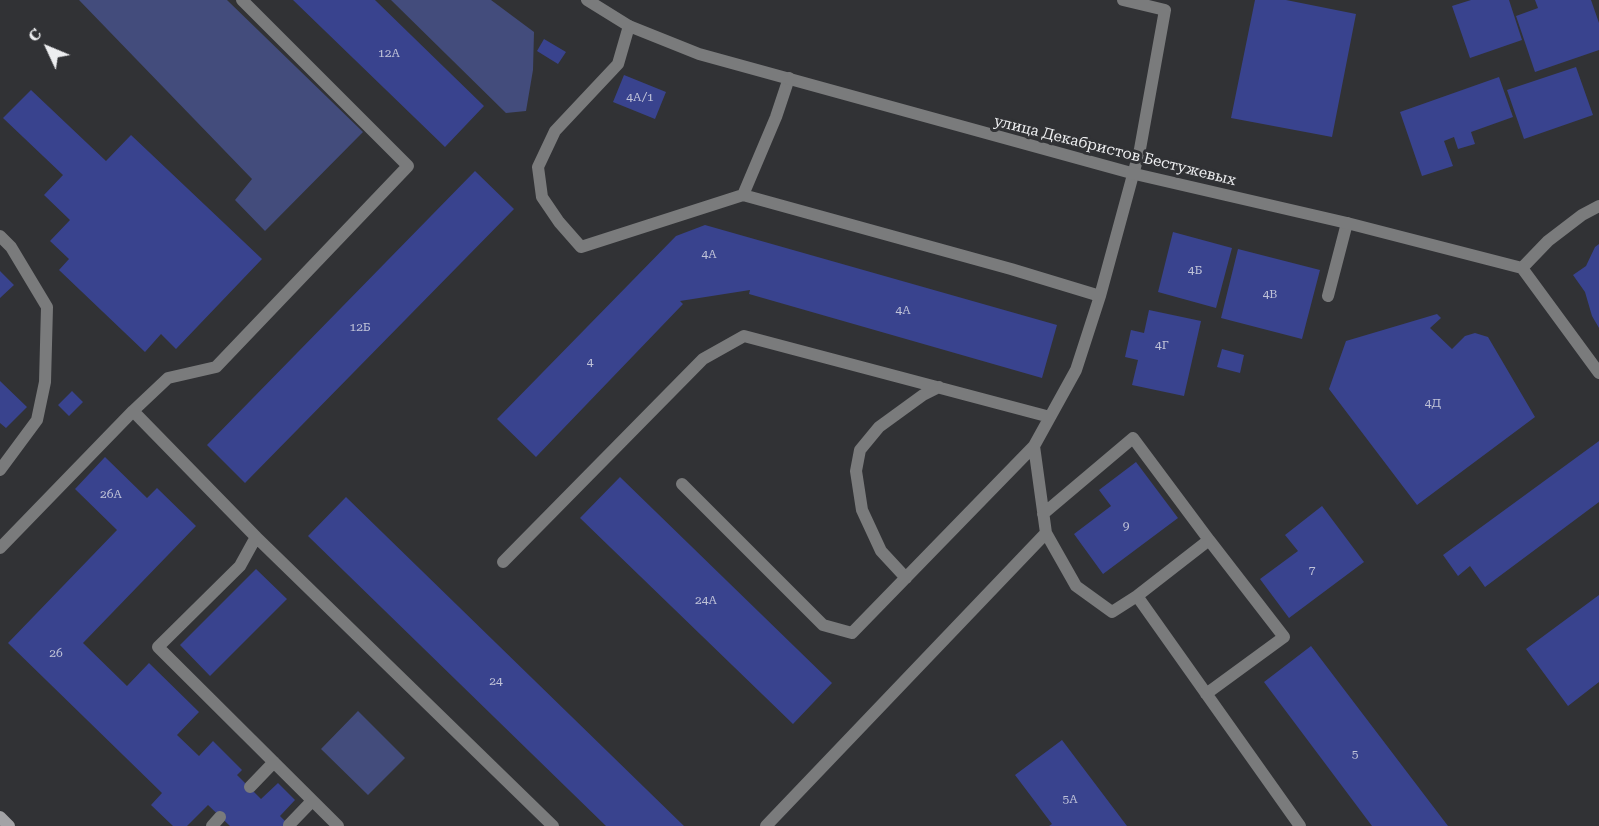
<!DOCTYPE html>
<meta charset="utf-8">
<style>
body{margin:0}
#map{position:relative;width:1599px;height:826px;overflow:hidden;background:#313235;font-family:"Roboto Serif",serif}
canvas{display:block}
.north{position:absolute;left:18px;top:18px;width:60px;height:60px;-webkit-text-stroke:4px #313235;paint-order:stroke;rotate:314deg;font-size:16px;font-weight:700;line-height:24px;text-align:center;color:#edeef0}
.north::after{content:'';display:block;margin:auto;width:21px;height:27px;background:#edeef0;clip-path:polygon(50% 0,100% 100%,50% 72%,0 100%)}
</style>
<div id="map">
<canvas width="1599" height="826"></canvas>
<div class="north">С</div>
</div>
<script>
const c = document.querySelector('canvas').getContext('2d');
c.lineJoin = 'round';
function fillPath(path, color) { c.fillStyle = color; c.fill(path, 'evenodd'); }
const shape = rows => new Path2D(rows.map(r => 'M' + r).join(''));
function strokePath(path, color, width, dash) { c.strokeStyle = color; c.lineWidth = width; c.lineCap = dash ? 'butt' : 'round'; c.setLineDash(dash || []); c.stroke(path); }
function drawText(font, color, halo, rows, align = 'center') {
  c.font = font + ' "Roboto Serif",serif'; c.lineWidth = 6; c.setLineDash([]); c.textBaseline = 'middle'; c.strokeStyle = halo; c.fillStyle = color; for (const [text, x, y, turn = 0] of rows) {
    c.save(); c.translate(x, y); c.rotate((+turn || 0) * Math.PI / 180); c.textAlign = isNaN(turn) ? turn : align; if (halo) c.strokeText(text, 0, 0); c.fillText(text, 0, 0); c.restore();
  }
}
const green = shape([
 [79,0,227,0,363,132,265,231,235,200,252,179],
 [391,0,491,0,534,32,533,70,526,111,506,113],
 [358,711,405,758,368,795,321,749]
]);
const building = shape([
 [293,0,375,0,484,106,445,147],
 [1255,0,1286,0,1356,14,1332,137,1231,118],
 [1471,0,1509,0,1522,40,1470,58,1452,6],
 [1535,0,1591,0,1599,23,1599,50,1535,72,1516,16,1538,8],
 [544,39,566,52,558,64,537,51],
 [1576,67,1593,115,1524,139,1507,90],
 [624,75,666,92,655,119,613,102],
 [1499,77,1513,117,1471,132,1475,144,1458,149,1454,137,1444,141,1453,166,1422,176,1400,112],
 [31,90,106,161,131,135,262,259,176,349,161,334,145,352,59,270,69,259,50,241,70,220,44,195,63,175,3,118],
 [475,171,514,209,245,483,207,445],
 [705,225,1057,325,1042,378,749,294,750,290,680,301,683,304,536,457,497,419,676,236],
 [1173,232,1232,248,1216,308,1158,292],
 [1599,244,1599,328,1592,316,1585,292,1573,275,1586,266,1595,247],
 [1238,249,1320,270,1302,339,1221,318],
 [0,271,14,285,0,298],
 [1149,310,1201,321,1184,396,1132,385,1138,360,1125,357,1131,330,1144,333],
 [1437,314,1441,318,1430,328,1452,349,1465,336,1475,333,1488,337,1535,417,1417,505,1329,389,1346,341],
 [1222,349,1244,355,1240,373,1217,367],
 [0,381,27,407,6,428,0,423],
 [72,391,83,402,69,416,58,405],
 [1599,441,1599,502,1485,587,1470,566,1458,576,1443,555],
 [105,457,147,498,157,488,196,526,83,643,127,686,149,663,199,712,177,735,199,756,213,741,242,770,237,775,261,799,278,783,295,800,280,816,290,826,230,826,208,805,187,826,173,826,151,805,162,793,8,643,117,530,75,489],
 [1136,462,1178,518,1103,574,1074,534,1111,506,1099,490],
 [620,477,832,683,793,724,580,518],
 [346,497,684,826,606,826,308,536],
 [1322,506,1364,562,1289,618,1260,579,1298,551,1285,535],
 [256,569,287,599,210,676,180,645],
 [1599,595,1599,682,1568,706,1526,649],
 [1311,646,1448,826,1372,826,1264,682],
 [1062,740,1127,826,1049,826,1052,824,1015,775]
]);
const service = shape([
 [629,26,618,64,555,131,538,167,542,197,559,222,581,247,743,195,1011,269,1100,296],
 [743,195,776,117,789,78],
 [0,236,11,247,47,307,45,382,37,420,0,470],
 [1328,296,1347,223],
 [133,411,168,378,216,367,408,166,242,0],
 [1034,446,1046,533],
 [682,484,823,625,852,633,1034,446,1076,370,1100,296,1140,149,1165,10,1123,0],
 [1043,514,1133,438,1209,540],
 [256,537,553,826],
 [0,548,133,411,256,537,240,566,158,647,338,826],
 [503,562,703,359,744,336,1050,417],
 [906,578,881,551,862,510,856,471,860,450,879,427,923,395,939,387],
 [1137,596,1209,540,1284,637,1206,694],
 [250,787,274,762],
 [289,825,312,801],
 [212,826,220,817],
 [766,826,1046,533,1076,586,1112,612,1137,596,1300,826]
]);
const minor = shape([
 [587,0,629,26,699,54,1135,174,1347,223,1522,268,1599,373],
 [1522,268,1548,241,1582,215,1599,206]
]);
const secondary = shape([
 [0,817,9,826]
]);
const numberNames = [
 ["12А",389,53],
 ["4А/1",640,97],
 ["4А",709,254],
 ["4Б",1195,270],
 ["4В",1270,294],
 ["4А",903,310],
 ["12Б",360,327],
 ["4Г",1162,345],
 ["4",590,362],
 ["4Д",1433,403],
 ["26А",111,494],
 ["9",1126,526],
 ["7",1312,570],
 ["24А",706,600],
 ["26",56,653],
 ["24",496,681],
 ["5",1355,754],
 ["5А",1070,799]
];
const streetNames = [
 ["улица Декабристов Бестужевых",1115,151,14]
];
fillPath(green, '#434c7c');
fillPath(building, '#39438e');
strokePath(service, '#7a7b7c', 12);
strokePath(minor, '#7a7b7c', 12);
strokePath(secondary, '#a3a3a6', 12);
drawText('12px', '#c0c3d8', null, numberNames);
drawText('15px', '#edeef0', '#313235', streetNames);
</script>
